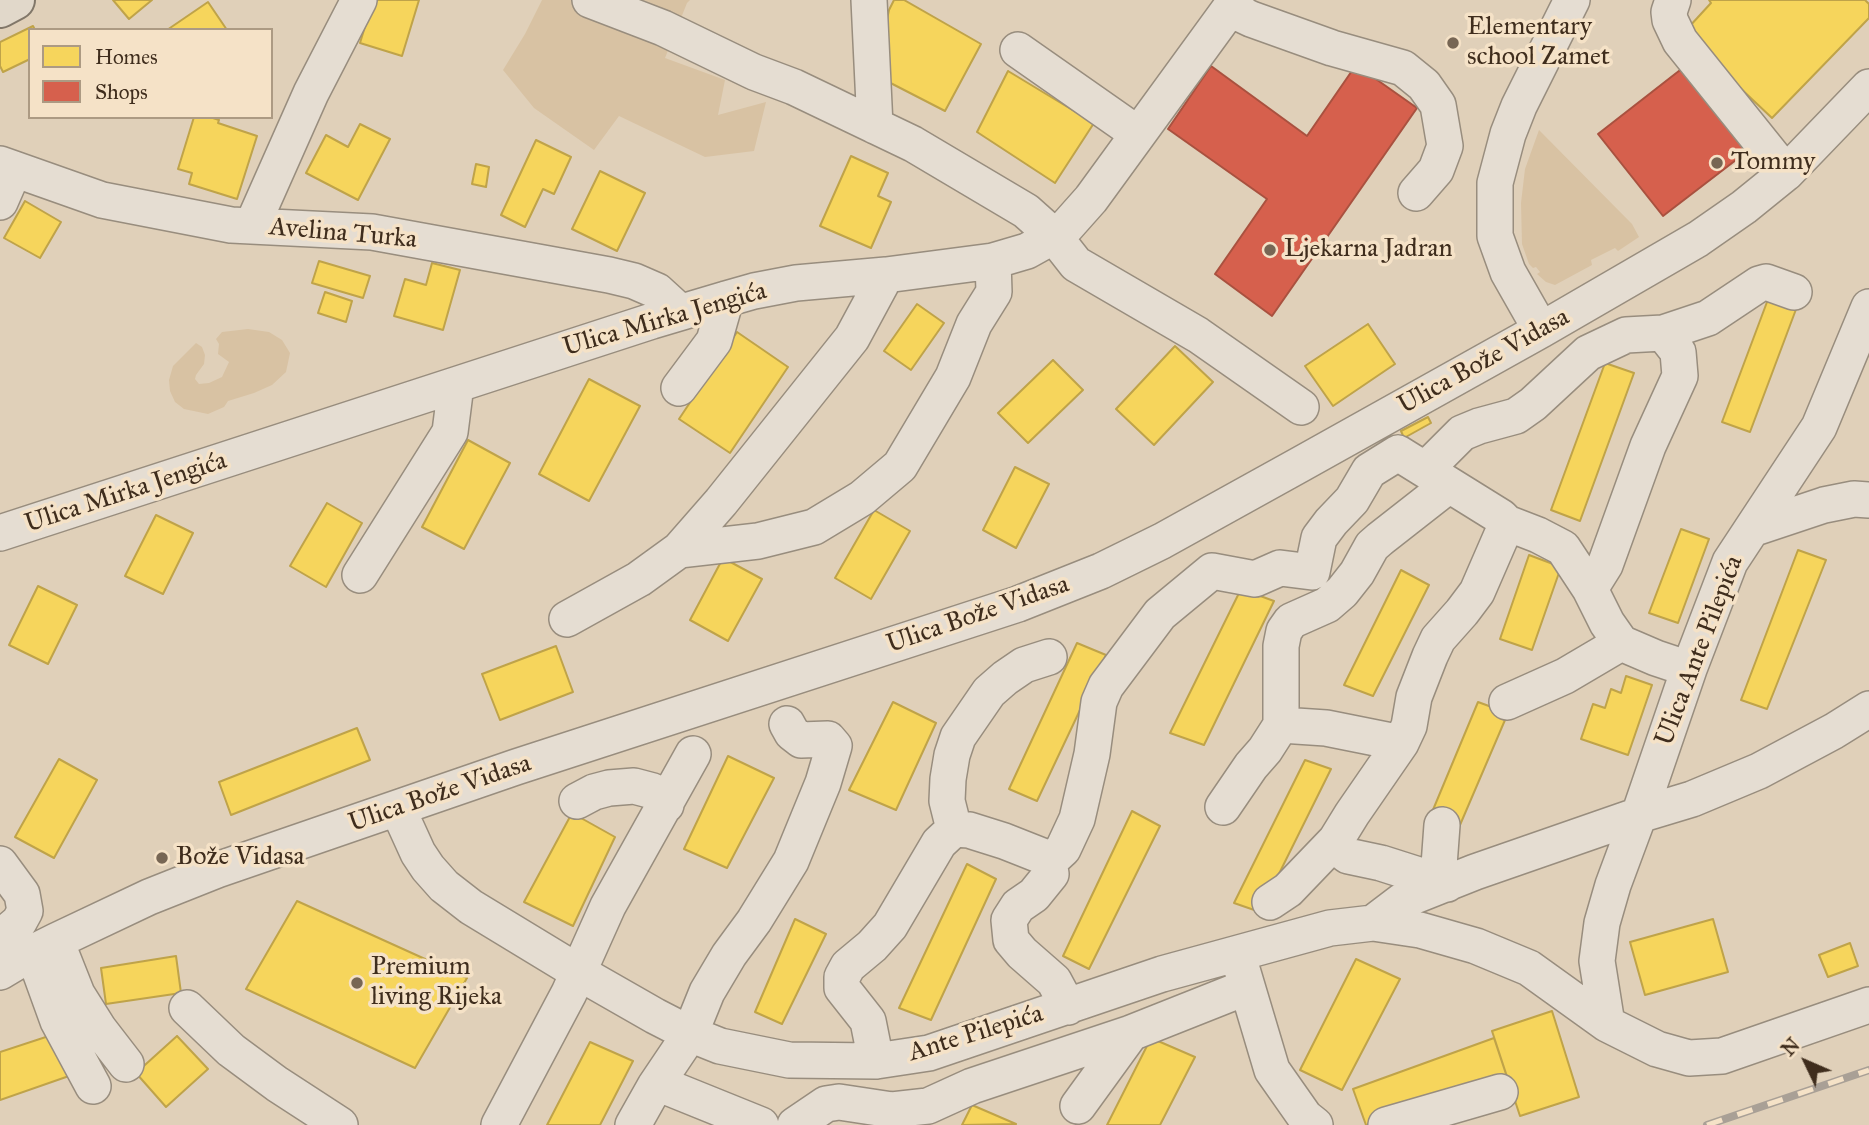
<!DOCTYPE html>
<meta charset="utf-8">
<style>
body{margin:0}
#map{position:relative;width:1869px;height:1125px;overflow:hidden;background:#e0d0b9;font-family:"IM FELL Great Primer",serif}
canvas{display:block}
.legend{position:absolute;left:28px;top:28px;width:245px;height:91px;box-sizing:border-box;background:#f5e2c7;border:2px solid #ac9a83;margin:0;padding:9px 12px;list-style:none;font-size:21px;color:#3f2d1d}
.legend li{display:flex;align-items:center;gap:14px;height:35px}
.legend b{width:35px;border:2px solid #ac9a83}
.north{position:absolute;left:1771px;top:1027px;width:70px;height:70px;-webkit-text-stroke:5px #f5e2c7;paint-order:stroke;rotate:314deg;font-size:19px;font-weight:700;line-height:28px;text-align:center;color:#3f2d1d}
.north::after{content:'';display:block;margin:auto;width:24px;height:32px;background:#3f2d1d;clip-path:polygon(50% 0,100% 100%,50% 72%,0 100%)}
</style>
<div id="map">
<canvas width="1869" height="1125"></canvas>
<ul class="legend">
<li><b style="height:19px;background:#f6d55c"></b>Homes</li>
<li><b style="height:19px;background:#d6604d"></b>Shops</li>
</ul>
<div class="north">N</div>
</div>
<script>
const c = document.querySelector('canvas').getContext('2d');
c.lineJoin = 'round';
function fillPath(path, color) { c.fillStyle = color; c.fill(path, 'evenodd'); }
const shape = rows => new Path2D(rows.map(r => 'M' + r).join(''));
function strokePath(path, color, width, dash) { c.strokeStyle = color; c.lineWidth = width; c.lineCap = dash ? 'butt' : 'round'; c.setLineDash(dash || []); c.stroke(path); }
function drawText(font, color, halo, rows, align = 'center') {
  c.font = font + ' "IM FELL Great Primer",serif'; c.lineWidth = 7; c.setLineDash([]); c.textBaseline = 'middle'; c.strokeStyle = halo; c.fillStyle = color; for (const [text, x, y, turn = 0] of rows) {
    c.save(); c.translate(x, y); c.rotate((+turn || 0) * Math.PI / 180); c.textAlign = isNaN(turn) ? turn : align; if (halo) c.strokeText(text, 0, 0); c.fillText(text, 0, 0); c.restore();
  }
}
const green = shape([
 [542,0,690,0,687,3,665,58,725,80,718,115,766,102,754,151,705,157,619,116,594,150,534,108,503,70,525,34],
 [1539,130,1632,224,1639,237,1618,251,1615,248,1591,260,1592,265,1555,285,1546,282,1537,274,1540,272,1536,267,1533,268,1529,264,1522,244,1521,203,1525,169],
 [248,329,269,332,282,340,290,353,286,372,272,385,254,393,228,401,224,407,208,414,184,409,175,402,170,391,169,380,173,366,196,343,202,347,205,355,204,364,196,375,195,379,199,384,209,383,222,377,229,362,218,354,219,344,216,339,222,332]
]);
const homes = shape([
 [113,0,152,0,129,19,113,0],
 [373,0,419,0,402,56,360,43,373,0],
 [894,0,904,0,981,44,945,111,875,75,889,10,894,0],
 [1709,0,1865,0,1869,4,1869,18,1772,118,1703,53,1688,28,1711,3,1709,0],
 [208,2,227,30,167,30,208,2],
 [33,26,35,30,30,30,30,59,3,72,0,66,0,42,33,26],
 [1008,71,1094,123,1055,183,977,132,1008,71],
 [194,117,210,117,219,120,218,123,257,136,237,199,189,184,192,173,178,169,194,117],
 [360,124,390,139,358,200,306,173,326,135,348,147,360,124],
 [536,140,571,157,554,194,543,189,525,227,501,215,536,140],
 [851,156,888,173,878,196,891,202,871,248,820,226,851,156],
 [476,164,489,167,486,187,472,184,476,164],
 [600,171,645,193,617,251,572,229,600,171],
 [25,201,61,222,40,258,4,238,25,201],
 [319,261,370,276,363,298,312,283,319,261],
 [432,263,460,270,443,330,394,316,405,279,426,285,432,263],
 [325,292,352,301,346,322,318,313,325,292],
 [1770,294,1798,304,1750,432,1722,422,1770,294],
 [917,304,944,323,911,370,884,351,917,304],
 [1368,324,1395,364,1333,406,1305,366,1368,324],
 [737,332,788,367,730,453,679,419,737,332],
 [1175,346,1213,382,1154,445,1116,409,1175,346],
 [1053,360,1083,390,1028,443,998,413,1053,360],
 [1605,363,1634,373,1580,521,1551,510,1605,363],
 [589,379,640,406,589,501,539,474,589,379],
 [1428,417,1431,423,1404,438,1401,431,1428,417],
 [468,440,510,463,464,549,422,527,468,440],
 [1015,467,1049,484,1016,548,983,530,1015,467],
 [327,503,362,523,326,587,290,566,327,503],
 [874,510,910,531,871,599,835,578,874,510],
 [156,515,193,533,163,594,125,576,156,515],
 [1681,529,1709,539,1678,623,1649,613,1681,529],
 [1798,550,1826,560,1767,709,1741,700,1798,550],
 [1529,555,1561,567,1532,650,1500,639,1529,555],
 [723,558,762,579,728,641,690,620,723,558],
 [1401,570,1429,585,1373,696,1344,685,1401,570],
 [38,586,77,605,48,664,9,645,38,586],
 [1241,589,1274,601,1204,745,1170,733,1241,589],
 [1077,643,1106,655,1037,801,1009,789,1077,643],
 [556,646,573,692,500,720,482,674,556,646],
 [1626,676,1652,685,1628,755,1581,739,1593,704,1605,708,1611,689,1621,693,1626,676],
 [893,702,936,723,896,810,849,790,893,702],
 [1478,702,1508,713,1460,825,1430,817,1478,702],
 [357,728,370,760,231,815,219,782,357,728],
 [728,756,774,778,727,868,684,849,728,756],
 [59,759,97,780,54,858,15,837,59,759],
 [1305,760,1331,769,1260,912,1234,903,1305,760],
 [1132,811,1160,826,1089,969,1063,956,1132,811],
 [572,813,615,837,573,926,524,902,572,813],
 [967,864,996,879,931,1020,899,1008,967,864],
 [297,901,467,978,415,1068,246,989,297,901],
 [795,919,826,934,782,1024,755,1012,795,919],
 [1713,919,1728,972,1645,995,1630,942,1713,919],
 [1850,943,1858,966,1828,977,1819,955,1850,943],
 [176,956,181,993,106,1004,101,968,176,956],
 [1356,959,1400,979,1342,1090,1300,1070,1356,959],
 [1552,1011,1579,1097,1520,1116,1492,1031,1552,1011],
 [55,1034,69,1076,0,1100,0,1052,55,1034],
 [177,1036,208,1069,166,1107,136,1073,177,1036],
 [1151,1038,1195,1057,1160,1125,1107,1125,1151,1038],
 [1494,1038,1507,1077,1372,1125,1366,1125,1353,1089,1494,1038],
 [590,1042,633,1061,600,1125,547,1125,590,1042],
 [972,1105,1016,1124,962,1125,972,1105]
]);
const shops = shape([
 [1356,65,1417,108,1272,316,1215,274,1267,199,1168,129,1211,66,1307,136,1356,65],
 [1684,67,1749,150,1663,216,1598,134,1684,67]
]);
const minor = shape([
 [590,0,663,28,754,72,794,87,913,144,1026,211,1054,236,1076,264,1198,335,1301,407],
 [869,0,875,126],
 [1673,0,1669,12,1670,20,1680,41,1786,173],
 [1230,9,1251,19,1332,48,1403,68,1424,85,1438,105,1445,146,1436,170,1416,193],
 [1018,50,1138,134],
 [0,164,102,200,231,225,372,232,609,275,634,281,657,291,680,312],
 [0,202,14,170],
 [252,226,311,93,359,0],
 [1869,307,1819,427,1730,562,1689,669,1639,815,1613,885,1602,923,1597,961,1607,1024,1657,1049,1689,1058,1722,1056,1869,1005],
 [1541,330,1508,272,1495,236,1495,183,1508,134,1519,106,1572,0],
 [1663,333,1708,318,1759,284,1766,282,1794,292],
 [679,388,714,341,726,299],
 [1426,469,1462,433,1479,426,1516,416,1533,404,1588,353,1626,335,1663,333,1678,352,1680,376,1648,446,1605,565,1590,589],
 [1752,529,1824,505,1854,499,1869,500],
 [0,533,652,321,726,299,754,291,796,283,886,275,993,261,1027,251,1054,236,1067,226,1091,199,1236,0],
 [679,550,758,541,814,527,862,498,900,466,953,377,974,324,994,292,993,261],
 [360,575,450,432,456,385],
 [567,619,639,579,679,550,721,502,852,338,886,275],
 [1507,702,1565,676,1621,643],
 [1401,743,1326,728,1281,725,1281,646,1284,631,1291,621,1327,605,1342,592,1357,573,1372,546,1380,539,1449,485],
 [577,801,594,792,609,788,634,786,653,791,666,805],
 [1223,807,1251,766,1265,750,1281,725],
 [398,809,418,853,428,868,444,886,471,907,578,972,655,1016,690,1034,720,1046,789,1060,876,1061,929,1053,1162,974,1330,928,1373,923,1420,930,1476,946,1529,968,1607,1024],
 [954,829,947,801,948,779,952,755,958,737,989,692,1005,678,1024,665,1049,657],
 [1049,862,1063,849,1077,819,1092,754,1099,702,1106,686,1160,614,1212,571,1255,579,1280,568,1312,572,1319,538,1331,522,1352,500,1369,471,1398,453,1501,517,1507,523,1538,535,1563,548,1590,589,1607,623,1621,643,1656,658,1689,669],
 [0,864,22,894,25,911,19,922,0,938],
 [1438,879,1442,825],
 [1447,884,1381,863,1348,856,1339,849,1336,840,1352,814,1401,743,1409,726,1414,697,1430,656,1438,639,1462,612,1477,592,1507,523],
 [1270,902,1288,890,1336,840],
 [1373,923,1402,901,1475,872,1639,815,1692,799,1759,771,1834,731,1869,709],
 [56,941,77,994,99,1029,126,1064],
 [33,952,58,1021,93,1086],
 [1241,966,1272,1070,1305,1117,1315,1125],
 [0,972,30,954,56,941,149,897,217,870,516,767,1018,604,1101,571,1162,541,1301,464,1541,330,1698,239,1744,207,1786,173,1869,87],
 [187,1008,231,1050,277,1084,340,1125],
 [876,1061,868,1021,842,988,842,977,848,966,872,946,890,926,939,843,954,829,969,830,1004,841,1042,856,1049,862,1051,874,1034,895,1018,906,1009,920,1011,940,1022,953,1054,981,1068,1007],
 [657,1083,761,1125],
 [1078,1106,1131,1033],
 [499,1125,569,993,608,906,693,754],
 [633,1125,655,1086,690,1034,707,992,729,955,754,921,791,861,823,783,834,746,828,739,801,740,792,733,787,724],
 [795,1125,826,1104,839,1102,892,1110,928,1106,972,1086,1131,1033,1247,987],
 [1386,1125,1500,1092]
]);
const major = shape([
 [0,8,15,0]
]);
const rail = shape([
 [1707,1125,1869,1070]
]);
const markers = [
 [1453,43,7,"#776654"],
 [1717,163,7,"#776654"],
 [1270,250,7,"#776654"],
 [162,858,7,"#776654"],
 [357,983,7,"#776654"]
];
const poiNames = [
 ["Elementary",1467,28],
 ["school Zamet",1467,58],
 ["Tommy",1731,163],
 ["Ljekarna Jadran",1284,250],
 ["Bože Vidasa",176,858],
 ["Premium",371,968],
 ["living Rijeka",371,998]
];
const streetNames = [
 ["Avelina Turka",343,234,5],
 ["Ulica Mirka Jengića",665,320,-16],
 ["Ulica Bože Vidasa",1484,362,-29],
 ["Ulica Mirka Jengića",126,493,-18],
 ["Ulica Bože Vidasa",978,615,-19],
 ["Ulica Ante Pilepića",1700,651,-69],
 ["Ulica Bože Vidasa",440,794,-19],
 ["Ante Pilepića",976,1034,-17]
];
fillPath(green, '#d8c2a3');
fillPath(homes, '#f6d55c');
strokePath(homes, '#bfa349', 2);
fillPath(shops, '#d6604d');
strokePath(shops, '#a9513f', 2);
strokePath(minor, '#988d7e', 38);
strokePath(major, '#817769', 42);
strokePath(minor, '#e5ddd2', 35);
strokePath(major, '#e1d8ca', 38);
strokePath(rail, '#a9a096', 8);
strokePath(rail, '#f5e2c7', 5, [16]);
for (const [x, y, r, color] of markers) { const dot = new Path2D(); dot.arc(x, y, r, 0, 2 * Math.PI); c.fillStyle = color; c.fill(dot); strokePath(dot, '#f5e2c7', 2.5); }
drawText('26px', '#3f2d1d', '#f5e2c7', poiNames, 'left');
drawText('26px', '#3f2d1d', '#f5e2c7', streetNames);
</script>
